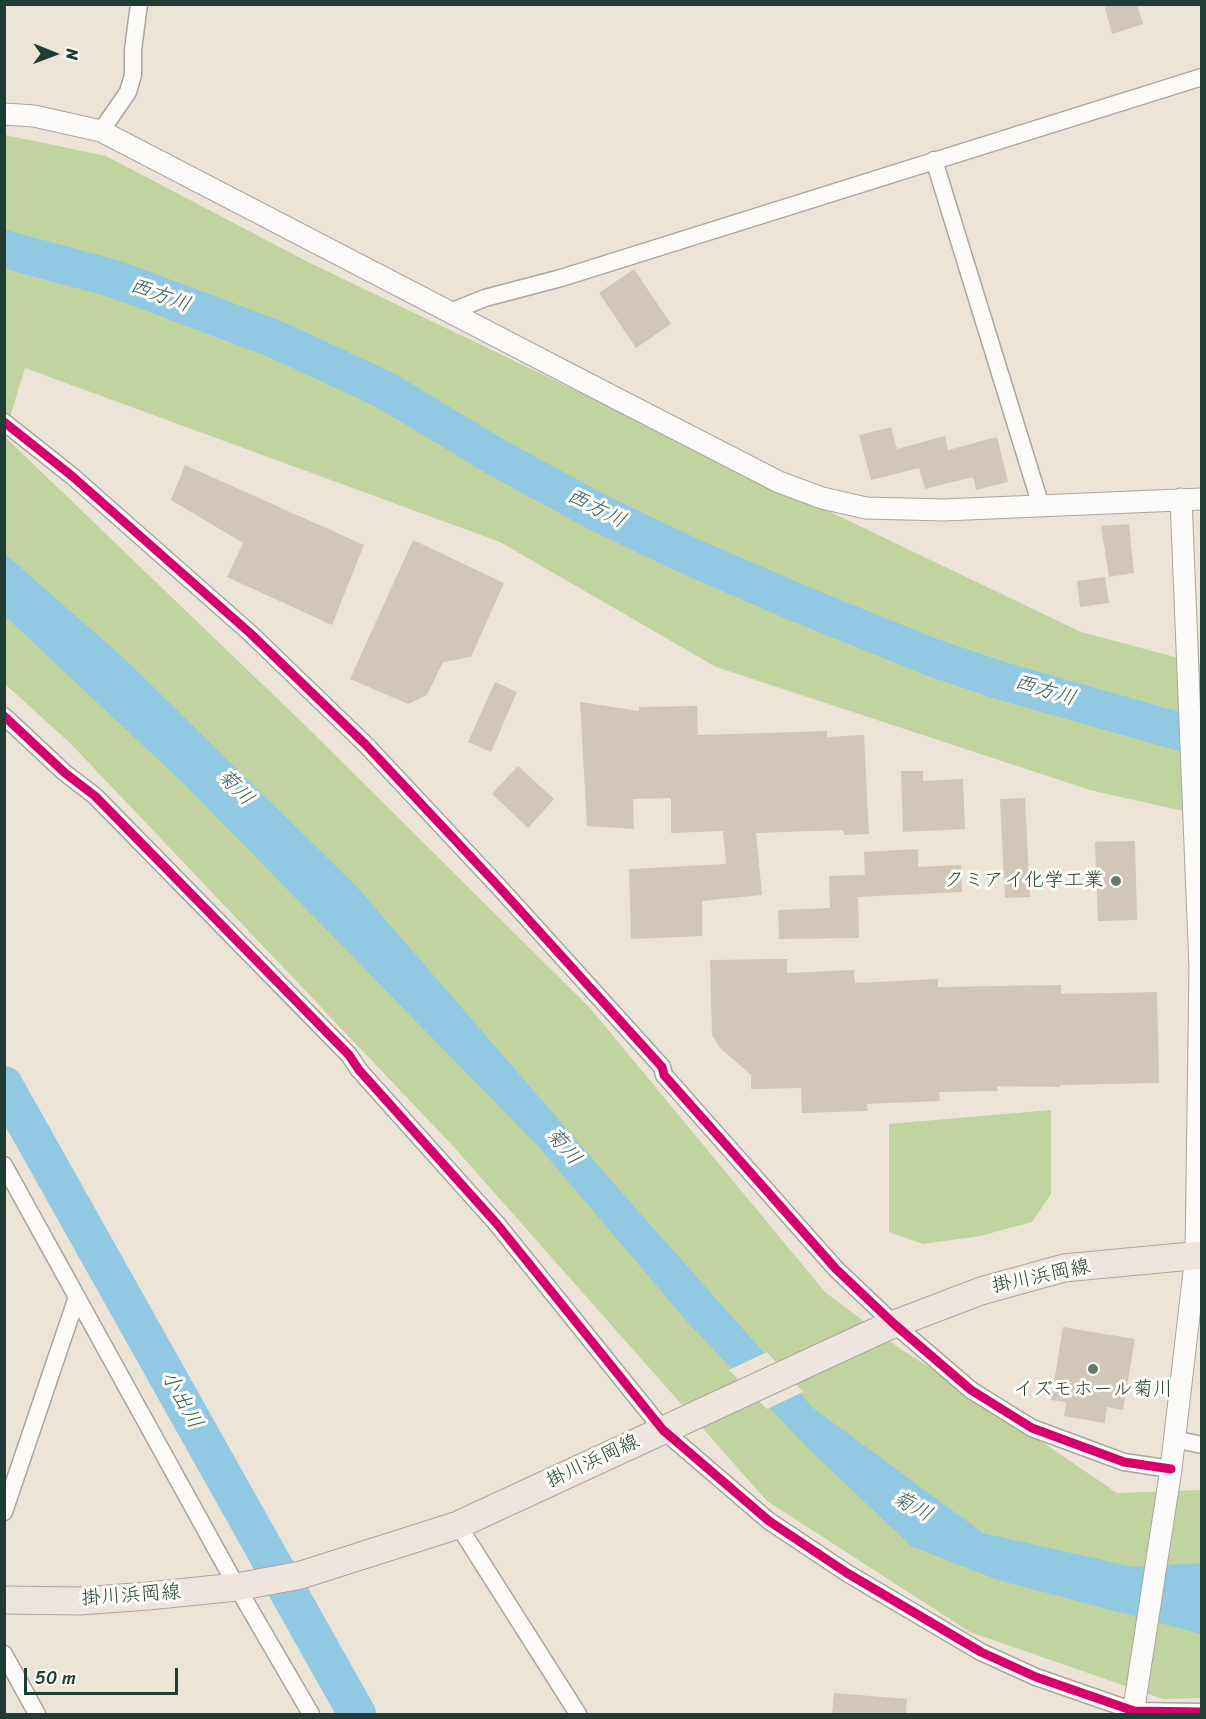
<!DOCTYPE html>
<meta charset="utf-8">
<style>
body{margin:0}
#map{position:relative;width:1206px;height:1719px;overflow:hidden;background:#ede4d8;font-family:Sriracha,sans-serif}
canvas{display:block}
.frame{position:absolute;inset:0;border:6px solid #1f3d34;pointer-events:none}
.north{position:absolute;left:24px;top:24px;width:60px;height:60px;-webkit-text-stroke:4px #fdfcf7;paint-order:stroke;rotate:91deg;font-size:16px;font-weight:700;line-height:24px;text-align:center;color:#1f3d34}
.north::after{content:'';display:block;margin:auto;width:21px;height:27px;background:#1f3d34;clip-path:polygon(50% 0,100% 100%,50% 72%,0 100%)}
.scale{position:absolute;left:24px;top:1668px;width:154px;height:27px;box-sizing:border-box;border:3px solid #1f3d34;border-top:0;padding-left:8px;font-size:18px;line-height:21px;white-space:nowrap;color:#1f3d34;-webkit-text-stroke:4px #fdfcf7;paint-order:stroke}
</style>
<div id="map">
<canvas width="1206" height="1719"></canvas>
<div class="frame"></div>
<div class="north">N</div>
<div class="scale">50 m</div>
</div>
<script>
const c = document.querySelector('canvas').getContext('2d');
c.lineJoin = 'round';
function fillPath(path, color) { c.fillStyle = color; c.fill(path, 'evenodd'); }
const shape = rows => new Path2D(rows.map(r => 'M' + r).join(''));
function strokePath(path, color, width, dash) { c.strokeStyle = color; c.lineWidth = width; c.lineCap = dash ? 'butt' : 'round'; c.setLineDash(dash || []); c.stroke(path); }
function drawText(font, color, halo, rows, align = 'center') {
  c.font = font + ' Sriracha,"Klee One",sans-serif'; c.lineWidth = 6; c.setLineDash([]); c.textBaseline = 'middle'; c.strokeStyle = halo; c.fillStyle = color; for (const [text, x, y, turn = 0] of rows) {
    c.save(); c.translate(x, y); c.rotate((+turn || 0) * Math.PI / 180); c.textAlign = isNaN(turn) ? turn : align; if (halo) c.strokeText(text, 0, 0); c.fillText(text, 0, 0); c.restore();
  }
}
const green = shape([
 [5,135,106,156,310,263,1081,632,1201,664,1201,815,1090,790,716,667,500,542,25,368,5,433],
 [5,437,312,732,590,1008,825,1292,902,1350,966,1390,1117,1493,1201,1490,1201,1698,1163,1699,970,1632,767,1501,453,1146,70,743,5,684],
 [1051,1110,1051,1194,1032,1222,980,1236,923,1244,889,1232,889,1124]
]);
const water = shape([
 [4,553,127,661,358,888,623,1194,813,1408,983,1533,1133,1567,1201,1563,1201,1634,998,1580,911,1546,810,1450,689,1324,538,1146,184,784,5,616]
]);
const pier = shape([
 [767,1352,803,1392,767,1409,729,1370]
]);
const river = shape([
 [4,249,115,279,275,339,385,390,496,457,597,512,689,556,800,604,934,658,1002,681,1202,738],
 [4,1085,357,1714]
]);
const building = shape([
 [1104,4,1137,4,1143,24,1112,34],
 [634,269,671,324,636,348,599,293],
 [891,427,897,449,945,436,948,450,997,437,1008,482,976,490,973,477,925,489,919,468,871,480,859,435],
 [185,465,364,545,332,625,227,577,243,543,171,500],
 [1129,524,1134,573,1109,577,1101,526],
 [413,540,504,583,471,657,443,662,427,695,408,704,350,679],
 [1105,577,1109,603,1080,607,1077,581],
 [495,682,517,692,491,752,468,742],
 [580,702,639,711,639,707,697,706,698,735,827,731,827,737,864,735,869,834,844,835,843,830,756,833,762,895,702,901,702,936,631,939,629,869,726,864,723,831,671,833,671,798,633,799,634,829,587,826],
 [518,766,554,799,528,828,492,794],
 [901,771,923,771,923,781,963,779,965,829,903,832],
 [1025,798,1030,897,1005,898,1000,799],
 [1135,841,1137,920,1098,921,1095,842],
 [918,849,918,867,961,865,962,892,858,897,859,938,779,939,778,910,830,908,829,876,865,875,864,852],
 [787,959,787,973,854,970,855,983,938,979,938,987,1061,985,1061,994,1157,992,1159,1083,1060,1085,1060,1087,997,1086,998,1091,939,1092,940,1101,867,1104,868,1111,802,1113,801,1088,751,1089,751,1075,719,1047,712,1035,710,960],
 [1063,1327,1135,1339,1123,1410,1107,1407,1105,1423,1064,1416,1066,1402,1051,1400],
 [834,1693,907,1699,906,1714,832,1714]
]);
const minor = shape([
 [101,131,128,92,133,75,133,50,139,4],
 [934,160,1041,506],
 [450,312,485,298,561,278,1202,77],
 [4,422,72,476,250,633,366,745,499,887,662,1067,664,1075,836,1269,894,1324,971,1390,1032,1428,1124,1462,1171,1469],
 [4,716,65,773,95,796,349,1055,359,1070,497,1224,663,1430,769,1521,847,1573,981,1652,1036,1677,1134,1711,1202,1712],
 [4,1165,237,1587,311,1714],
 [1174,1439,1202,1445],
 [4,1512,77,1297],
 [458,1525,578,1714],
 [4,1654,37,1714]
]);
const tertiary = shape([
 [4,114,34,116,101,131,602,391,779,482,822,498,866,508,944,510,1202,499],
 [1133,1714,1171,1469,1196,1255,1200,968,1181,499]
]);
const primary = shape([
 [4,1600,79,1601,148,1596,237,1587,301,1575,458,1525,884,1328,981,1291,1064,1268,1202,1255]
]);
const cycleway = shape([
 [4,422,72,476,250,633,366,745,499,887,662,1067,664,1075,836,1269,894,1324,971,1390,1032,1428,1124,1462,1171,1469],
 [4,716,65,773,95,796,349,1055,359,1070,497,1224,663,1430,769,1521,847,1573,981,1652,1036,1677,1134,1711,1202,1712]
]);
const markers = [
 [1116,881,6,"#67776d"],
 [1093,1369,6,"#67776d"]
];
const poiNames = [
 ["クミアイ化学工業",1104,881],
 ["イズモホール菊川",1093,1390,"center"]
];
const streetNames = [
 ["掛川浜岡線",1041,1277,-12],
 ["掛川浜岡線",593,1462,-25],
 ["掛川浜岡線",131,1596,-4]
];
const waterNames = [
 ["西方川",160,296,20],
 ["西方川",596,509,27],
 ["西方川",1045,691,17],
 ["菊川",235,788,45],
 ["菊川",563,1147,49],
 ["小出川",181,1400,61],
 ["菊川",912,1507,28]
];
fillPath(green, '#c1d39f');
fillPath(water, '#92c9e2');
fillPath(pier, '#ede4d8');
strokePath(river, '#92c9e2', 38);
fillPath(building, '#d0c6ba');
strokePath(minor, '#a8a69e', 19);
strokePath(tertiary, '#a8a69e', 23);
strokePath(primary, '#a8a69e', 29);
strokePath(minor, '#fcfbf9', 16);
strokePath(tertiary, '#fcfbf9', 21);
strokePath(primary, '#eee6de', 27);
strokePath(cycleway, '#d6006c', 9);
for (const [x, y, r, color] of markers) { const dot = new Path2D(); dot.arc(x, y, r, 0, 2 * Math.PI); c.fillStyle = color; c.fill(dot); strokePath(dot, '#fdfcf7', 2); }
drawText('20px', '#1f3d34', '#fdfcf7', poiNames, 'right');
drawText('20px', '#1f3d34', '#fdfcf7', streetNames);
drawText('italic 21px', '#325d61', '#fdfcf7', waterNames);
</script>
